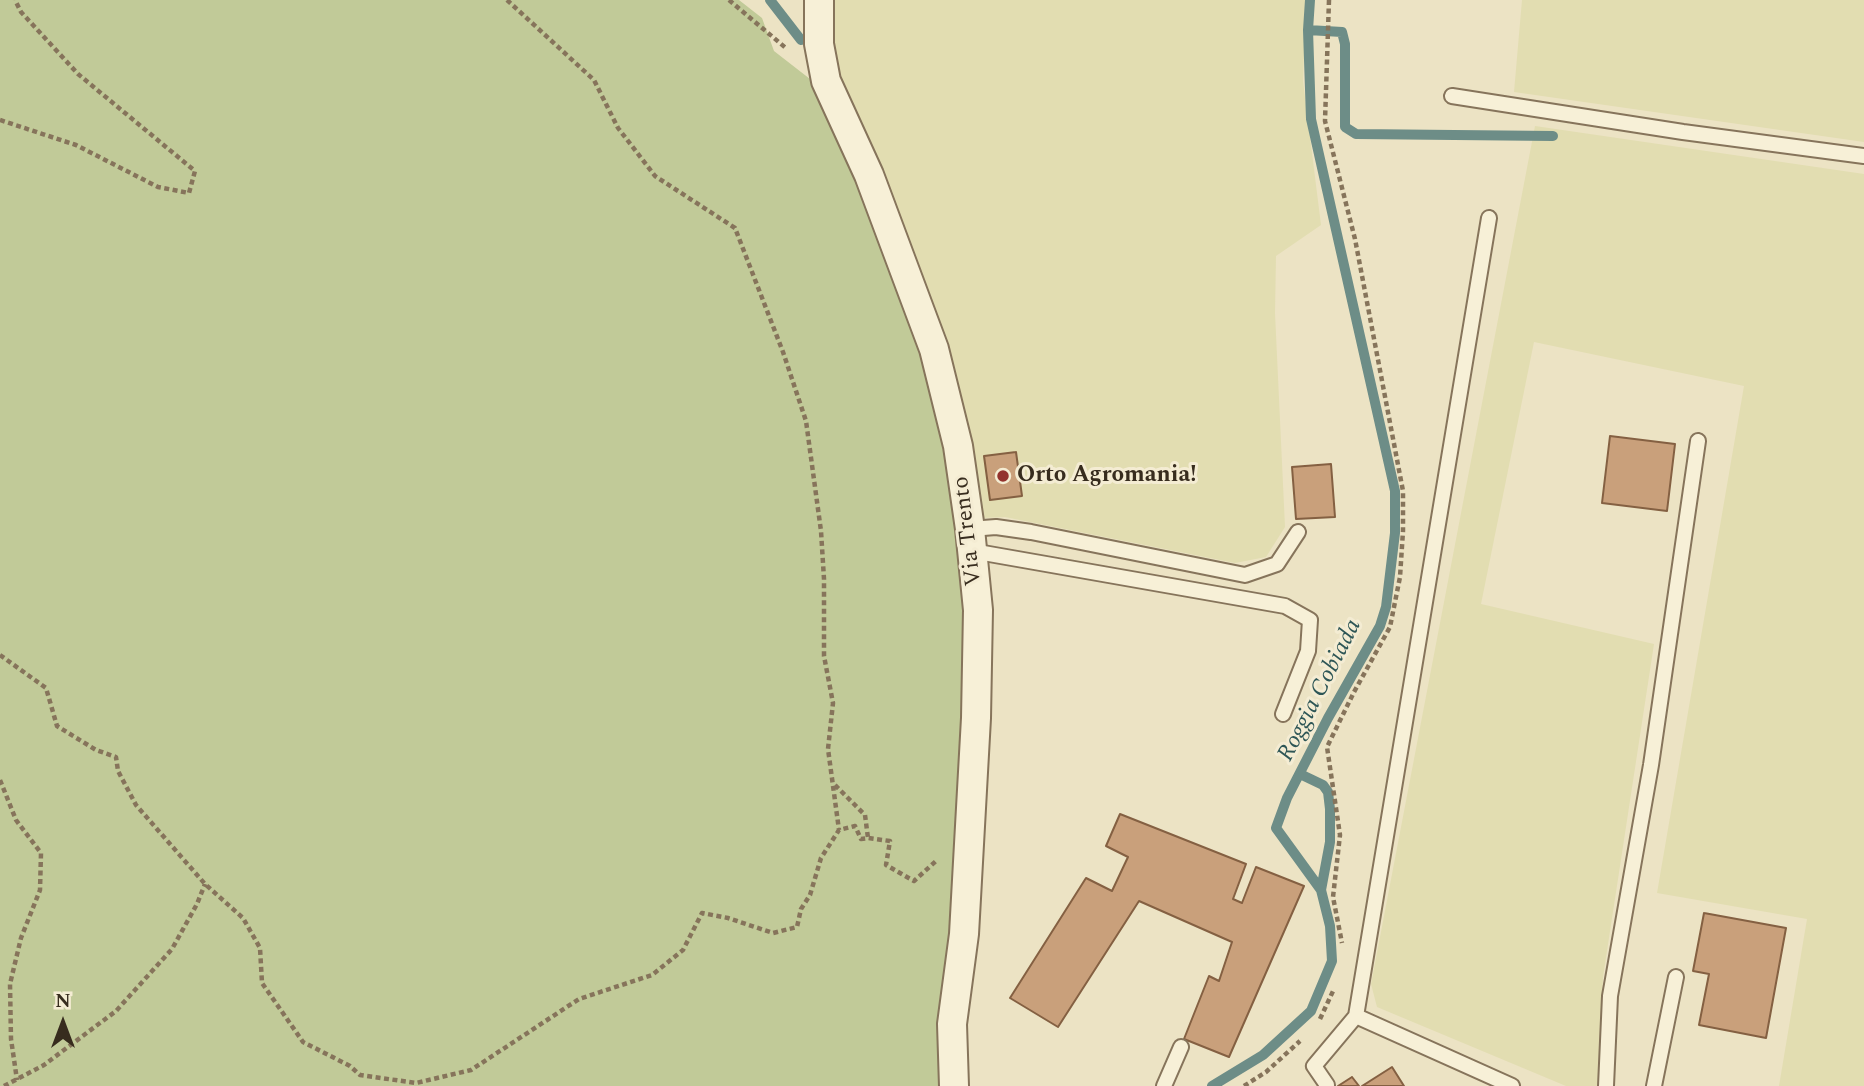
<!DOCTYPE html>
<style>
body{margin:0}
#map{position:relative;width:1864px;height:1086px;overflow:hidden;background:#ece3c4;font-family:Spectral,serif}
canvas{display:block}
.north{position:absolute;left:28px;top:988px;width:70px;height:70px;-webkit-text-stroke:5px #f4ecd3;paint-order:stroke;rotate:0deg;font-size:19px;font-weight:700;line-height:28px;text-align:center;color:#372c1e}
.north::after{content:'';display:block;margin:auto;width:24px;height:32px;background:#372c1e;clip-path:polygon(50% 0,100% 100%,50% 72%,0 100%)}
</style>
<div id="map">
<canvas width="1864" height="1086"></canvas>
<div class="north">N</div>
</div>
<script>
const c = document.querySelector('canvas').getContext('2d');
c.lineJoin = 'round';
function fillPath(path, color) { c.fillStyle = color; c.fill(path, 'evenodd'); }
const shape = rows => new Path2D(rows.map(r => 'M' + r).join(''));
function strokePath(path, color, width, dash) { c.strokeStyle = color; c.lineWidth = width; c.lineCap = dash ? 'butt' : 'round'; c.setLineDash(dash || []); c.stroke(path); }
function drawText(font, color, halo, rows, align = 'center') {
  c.font = font + ' Spectral,serif'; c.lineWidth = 6; c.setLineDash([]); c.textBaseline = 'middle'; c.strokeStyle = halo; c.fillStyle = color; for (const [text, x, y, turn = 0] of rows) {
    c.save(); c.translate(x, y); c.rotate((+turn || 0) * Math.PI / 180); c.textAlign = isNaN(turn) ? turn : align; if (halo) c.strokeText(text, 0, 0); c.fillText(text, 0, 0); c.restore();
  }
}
const farmland = shape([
 [831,0,1306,0,1303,81,1321,225,1276,256,1275,313,1285,527,1266,557,1235,563,1005,517,980,518,964,412,930,295,919,265,831,72],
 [1522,0,1864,0,1864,142,1514,92],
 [1535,126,1864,174,1864,1086,1779,1086,1807,919,1657,893,1744,386,1534,342,1481,604,1654,644,1603,977,1598,1086,1566,1086,1377,1007,1371,984]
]);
const green = shape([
 [0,0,739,0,762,18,774,51,810,79,833,119,925,349,956,495,963,575,965,673,942,1086,0,1086]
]);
const stream = shape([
 [770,0,801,40],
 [1308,30,1342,32,1345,44,1345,127,1356,134,1553,136],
 [1300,774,1323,785,1328,792,1330,809,1330,842,1321,890],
 [1212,1086,1263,1055,1311,1011,1332,961,1330,926,1321,890,1276,828,1287,798,1328,718,1380,626,1386,607,1395,533,1395,491,1311,119,1308,30,1310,0]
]);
const building = shape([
 [1610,436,1675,444,1667,511,1602,503,1610,436],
 [1016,452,1022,496,990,500,984,456,1016,452],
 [1331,464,1335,517,1296,519,1292,467,1331,464],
 [1120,814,1246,864,1233,899,1242,903,1256,867,1304,886,1229,1057,1184,1039,1209,976,1219,981,1232,942,1139,901,1058,1027,1010,998,1086,878,1112,891,1128,857,1106,846,1120,814],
 [1704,913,1786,928,1766,1038,1699,1025,1709,974,1693,971,1704,913],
 [1392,1067,1404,1086,1362,1086,1392,1067],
 [1352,1077,1359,1086,1338,1086,1352,1077]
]);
const path = shape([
 [507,0,594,80,618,128,655,176,735,228,783,352,806,421,821,531,824,579,824,656,833,703,828,749,839,830],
 [729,0,787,49],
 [1329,0,1325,121,1355,239,1403,491,1403,531,1400,577,1390,627,1354,692,1327,747,1340,835,1333,897,1342,943],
 [0,120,76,145,158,187,189,193,195,171,78,74,21,12,15,0],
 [0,655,46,688,57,726,96,750,116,757,118,771,136,805,205,884,243,918,260,948,262,983,303,1042,350,1066,360,1075,416,1083,471,1070,579,999,652,975,683,950,702,913,728,918,773,933,797,927,801,909,810,895,821,858,839,830,855,826,861,839,868,838,890,841,886,865,914,881,936,861],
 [0,780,16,820,41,853,40,890,21,938,10,984,11,1039,17,1080],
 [835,785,865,815,868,838],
 [1320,1019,1334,989],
 [4,1086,44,1065,116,1011,172,949,197,904,205,884],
 [1244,1086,1266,1072,1300,1041]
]);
const lane = shape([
 [1452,96,1683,132,1864,156],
 [1489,218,1356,1016,1512,1086],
 [970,529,996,527,1031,532,1245,575,1277,564,1298,532],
 [972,551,1285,606,1310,620,1308,651,1283,714],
 [1327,1085,1314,1066,1356,1016],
 [1164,1086,1181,1047],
 [1606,1086,1610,996,1651,765,1698,441],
 [1654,1086,1676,977]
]);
const street = shape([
 [819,0,819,44,826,81,869,175,934,349,958,446,970,529,978,610,976,718,964,934,952,1024,954,1086]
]);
const markers = [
 [1003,476,7,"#93322d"]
];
const poiNames = [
 ["Orto Agromania!",1017,476]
];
const streetNames = [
 ["Via Trento",969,531,-97]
];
const waterNames = [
 ["Roggia Cobiada",1321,691,-63]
];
fillPath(farmland, '#e2ddb1');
fillPath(green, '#c1ca98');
strokePath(stream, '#6d8d87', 10);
fillPath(building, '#c9a07b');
strokePath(building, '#846042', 2);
strokePath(lane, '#86745b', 18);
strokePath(street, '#86745b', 32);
strokePath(path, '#86745b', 4.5, [5, 3.5]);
strokePath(lane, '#f7f0d7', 14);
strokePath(street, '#f7f0d7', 28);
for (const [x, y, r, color] of markers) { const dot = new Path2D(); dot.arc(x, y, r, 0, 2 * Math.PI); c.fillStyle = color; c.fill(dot); strokePath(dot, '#f4ecd3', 2.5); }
drawText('bold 23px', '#372c1e', '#f4ecd3', poiNames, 'left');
drawText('23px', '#372c1e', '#f4ecd3', streetNames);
drawText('italic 24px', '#2e5656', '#f4ecd3', waterNames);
</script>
